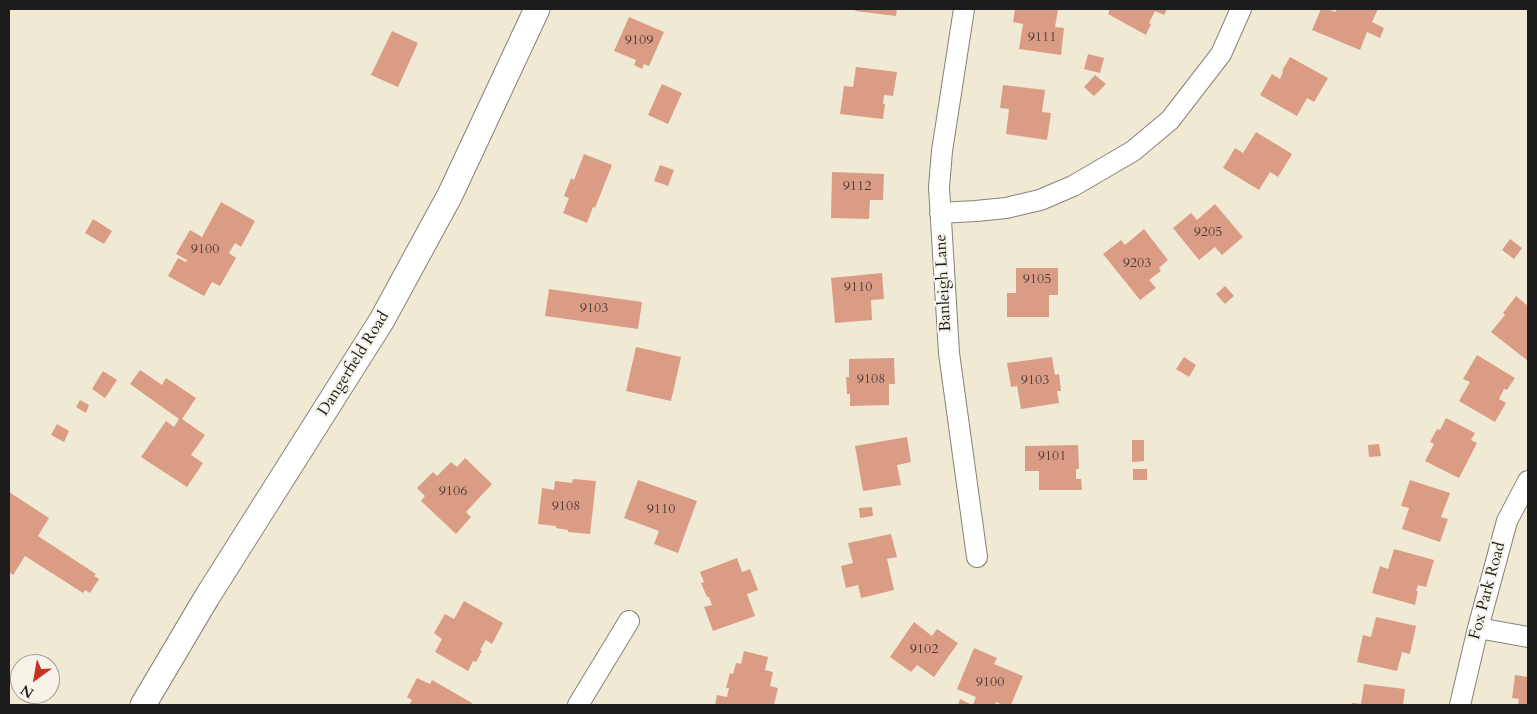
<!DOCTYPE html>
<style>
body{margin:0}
#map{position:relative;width:1537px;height:714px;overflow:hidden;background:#f0ead4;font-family:Cardo,serif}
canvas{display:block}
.frame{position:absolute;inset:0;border:10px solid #1c1c1c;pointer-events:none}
.north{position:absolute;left:10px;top:654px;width:50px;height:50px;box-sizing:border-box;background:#f7f3e8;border:1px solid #9f9d96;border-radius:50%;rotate:212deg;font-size:14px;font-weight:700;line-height:20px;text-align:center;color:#1c1c1c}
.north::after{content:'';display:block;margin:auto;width:18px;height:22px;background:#c8321e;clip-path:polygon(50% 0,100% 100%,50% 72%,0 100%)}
</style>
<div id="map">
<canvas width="1537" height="714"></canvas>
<div class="frame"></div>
<div class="north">N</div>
</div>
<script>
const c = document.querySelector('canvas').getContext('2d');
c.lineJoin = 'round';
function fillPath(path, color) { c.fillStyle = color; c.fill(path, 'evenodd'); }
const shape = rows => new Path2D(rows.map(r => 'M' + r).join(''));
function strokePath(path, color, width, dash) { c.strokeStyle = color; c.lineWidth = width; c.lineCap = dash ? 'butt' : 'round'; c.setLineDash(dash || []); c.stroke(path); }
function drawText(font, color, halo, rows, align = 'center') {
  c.font = font + ' Cardo,serif'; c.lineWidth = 4; c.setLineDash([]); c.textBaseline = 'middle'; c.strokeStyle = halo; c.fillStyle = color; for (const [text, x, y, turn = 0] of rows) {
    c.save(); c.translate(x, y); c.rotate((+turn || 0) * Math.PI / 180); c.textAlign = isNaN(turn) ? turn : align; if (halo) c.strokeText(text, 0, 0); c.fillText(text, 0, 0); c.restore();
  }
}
const building = shape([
 [856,9,897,9,896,16,855,11],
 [1015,9,1058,9,1055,27,1064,28,1061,55,1019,49,1023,24,1013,22],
 [1110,9,1167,9,1164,15,1155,11,1149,23,1151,24,1146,35,1108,14],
 [1321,9,1327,9,1335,12,1337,9,1378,9,1372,22,1384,28,1380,38,1367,32,1360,50,1312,30],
 [629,17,664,32,649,66,644,64,642,69,634,65,636,60,614,51],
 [392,31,418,43,398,87,371,75],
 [1088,54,1104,58,1100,73,1084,69],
 [1290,57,1328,78,1314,102,1307,98,1297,116,1260,95,1272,74,1280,79,1283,72,1282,71],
 [856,67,897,72,893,96,884,95,883,104,885,104,883,119,840,114,844,86,853,87],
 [1095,75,1106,84,1094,96,1084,87],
 [662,84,682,93,668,124,648,115],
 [1003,85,1045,90,1042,112,1051,113,1047,140,1006,134,1009,109,1000,108],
 [1256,132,1292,154,1278,177,1270,172,1259,190,1223,168,1235,148,1243,153],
 [584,154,612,165,595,208,593,207,587,223,563,213,569,198,564,196,571,178,574,180],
 [660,165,674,170,668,186,654,181],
 [832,172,884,174,883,200,870,200,869,219,831,218],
 [221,202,255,221,241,247,235,243,229,253,236,258,220,286,212,282,204,296,168,276,178,258,186,262,187,260,176,254,190,230,202,237],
 [1215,204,1243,237,1222,255,1215,247,1199,260,1173,228,1191,213,1197,220],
 [93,219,112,231,104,244,85,233],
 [1144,229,1168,260,1159,268,1161,271,1149,280,1156,288,1140,300,1103,254,1121,240,1125,245],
 [1510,239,1522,248,1514,259,1502,250],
 [1016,268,1058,268,1058,295,1049,295,1049,317,1007,317,1007,293,1016,293],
 [882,273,884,299,871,300,872,320,835,323,831,278],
 [1225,286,1234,296,1225,304,1216,294],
 [549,289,642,302,638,329,545,316],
 [1516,296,1528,306,1528,361,1491,332,1505,315,1503,313],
 [636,347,681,357,671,401,626,391],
 [1477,355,1515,378,1507,390,1504,389,1499,399,1506,403,1495,422,1459,401,1470,382,1463,379],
 [1052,357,1055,375,1059,374,1061,391,1057,391,1059,403,1021,409,1017,386,1011,387,1007,363],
 [1184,357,1196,365,1189,377,1176,369],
 [894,358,895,384,889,384,889,405,850,406,850,394,847,394,846,377,849,377,849,359],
 [140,370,162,385,166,378,196,398,182,419,205,435,191,455,203,463,187,487,141,457,166,421,174,427,179,419,130,384],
 [103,371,117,380,105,398,92,389],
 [80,400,89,405,86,413,76,407],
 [1446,418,1475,433,1471,440,1477,443,1459,478,1425,461,1434,444,1430,442,1437,429,1440,430],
 [57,424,69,431,64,442,51,435],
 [907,437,911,462,897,465,901,485,863,491,855,446],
 [1132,440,1144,440,1144,461,1132,462],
 [1379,444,1381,456,1369,457,1368,445],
 [1078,445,1079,469,1076,469,1076,479,1081,479,1082,490,1039,490,1039,471,1025,471,1025,446],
 [465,458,492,484,466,512,471,517,456,534,421,501,425,496,417,488,433,472,437,476,451,462,457,467],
 [1133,469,1147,469,1147,480,1133,480],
 [573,479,596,481,590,534,568,532,568,530,556,528,556,526,538,524,542,488,554,490,555,481,572,483],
 [638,480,697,501,678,553,654,544,659,531,624,518],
 [1410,480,1450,493,1441,517,1448,519,1440,542,1402,529,1409,508,1401,506],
 [9,492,49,518,38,536,96,574,94,576,99,579,90,593,85,590,83,593,25,556,13,575,9,572],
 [872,507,873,516,860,518,859,508],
 [891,534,897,557,887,559,894,590,861,598,858,585,846,588,841,566,853,563,848,543],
 [1394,549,1434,560,1426,587,1418,585,1416,591,1418,591,1415,605,1372,593,1380,566,1388,569],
 [737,558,742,572,750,569,758,590,747,594,755,616,713,631,704,607,712,605,709,597,707,597,701,583,704,582,700,572],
 [464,601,503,623,492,644,486,640,480,650,482,651,476,662,473,661,468,671,435,652,442,639,434,633,445,614,454,619],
 [1376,617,1416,626,1410,654,1402,652,1397,671,1357,662,1363,635,1371,637],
 [914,622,932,636,937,629,958,643,934,677,917,665,911,672,890,657],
 [974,648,997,658,994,664,1023,676,1011,705,1004,705,996,702,995,705,973,705,976,697,957,689],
 [744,651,768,657,765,670,773,672,770,686,778,688,774,705,715,705,717,695,727,697,729,688,726,688,730,673,733,674,736,663,741,664],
 [1515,675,1528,677,1528,705,1518,705,1519,699,1512,698],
 [417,678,430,684,432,680,472,703,471,705,409,705,412,700,407,697],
 [1364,684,1405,689,1403,705,1352,705,1352,703,1361,704],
 [960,699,970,704,970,705,958,705]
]);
const minor = shape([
 [964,9,942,151,939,187,949,353,977,557],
 [940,213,976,211,1006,208,1040,200,1073,186,1133,151,1170,120,1221,54,1241,9],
 [1478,628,1528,637],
 [578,705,629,621],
 [1460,705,1478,628,1507,521,1528,481]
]);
const tertiary = shape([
 [143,705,207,597,382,320,450,195,537,9]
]);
const numberNames = [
 ["9111",1042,38],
 ["9109",639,41],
 ["9112",857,187],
 ["9205",1208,233],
 ["9100",205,250],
 ["9203",1137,264],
 ["9105",1037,280],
 ["9110",858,288],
 ["9103",594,309],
 ["9108",871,380],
 ["9103",1035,381],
 ["9101",1052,457],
 ["9106",453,492],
 ["9108",566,507],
 ["9110",661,510],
 ["9102",924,650],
 ["9100",990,683]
];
const streetNames = [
 ["Banleigh Lane",944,283,-93],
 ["Dangerfield Road",354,364,-58],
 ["Fox Park Road",1488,591,-75]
];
fillPath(building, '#db9c86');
strokePath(minor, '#868378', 22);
strokePath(tertiary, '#868378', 27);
strokePath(minor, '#fff', 20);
strokePath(tertiary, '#fff', 25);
drawText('14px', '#4c3c36', null, numberNames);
drawText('16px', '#1c1c1c', '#f7f3e8', streetNames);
</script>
